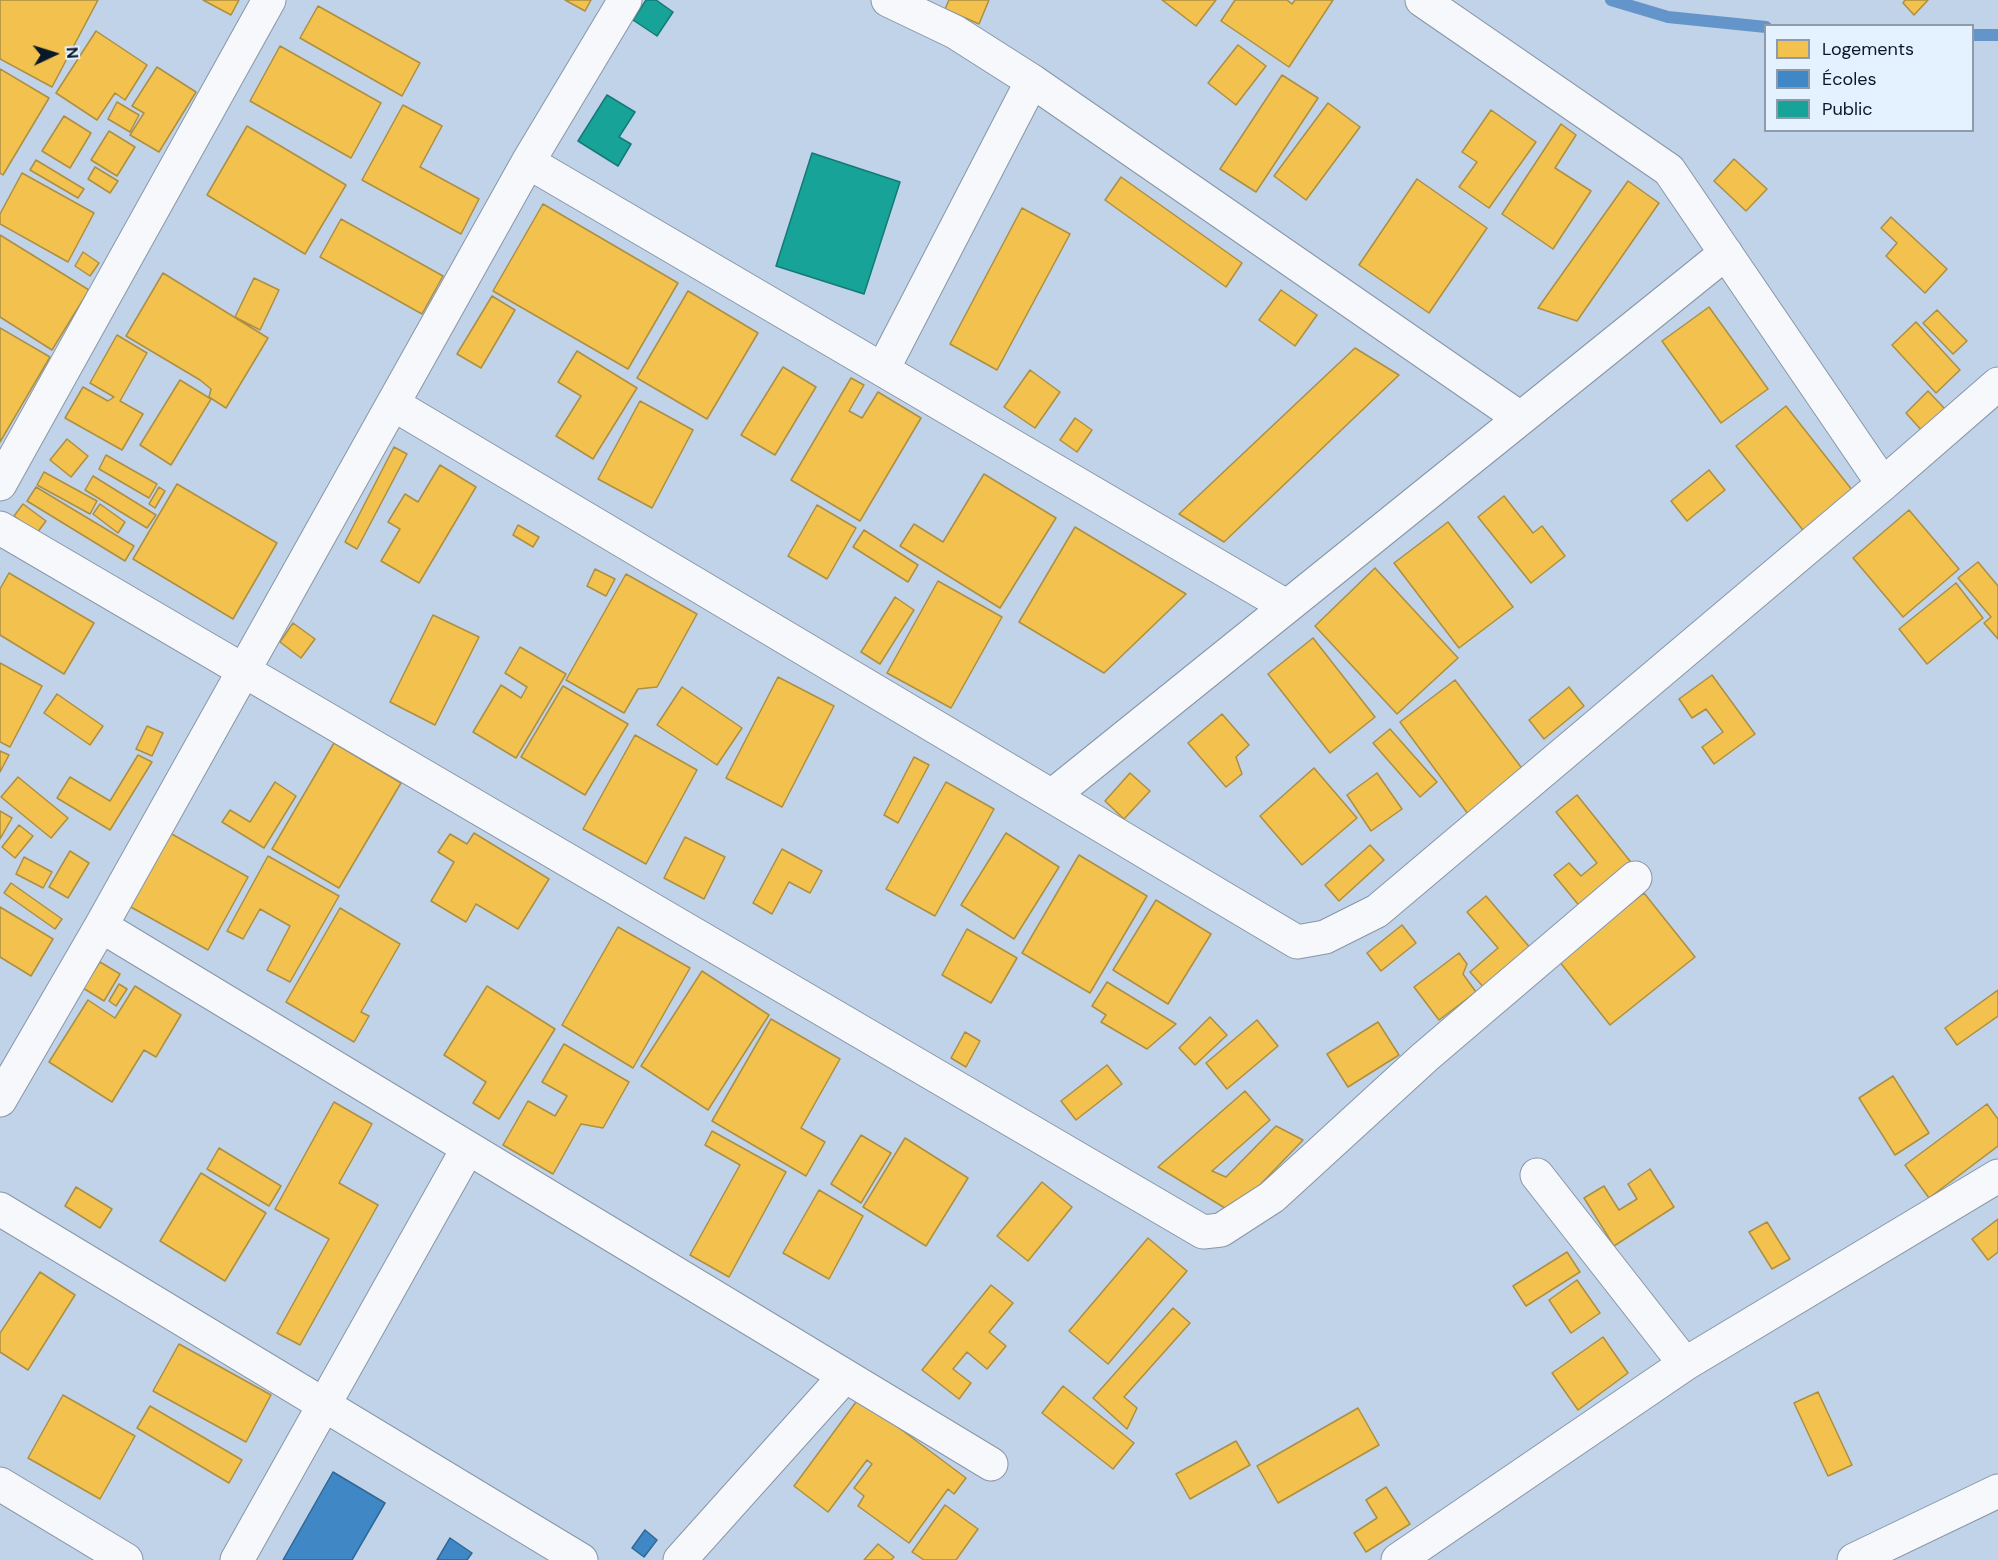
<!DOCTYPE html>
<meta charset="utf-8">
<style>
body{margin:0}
#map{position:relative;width:1998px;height:1560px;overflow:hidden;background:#c1d3e8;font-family:"DM Sans",sans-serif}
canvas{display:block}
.legend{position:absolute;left:1764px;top:24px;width:210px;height:108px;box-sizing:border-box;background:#e4f1ff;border:2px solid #8d9baa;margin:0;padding:8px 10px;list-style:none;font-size:18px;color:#0a192a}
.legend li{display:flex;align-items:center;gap:12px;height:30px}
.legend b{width:30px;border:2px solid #8d9baa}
.north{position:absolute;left:24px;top:24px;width:60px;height:60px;-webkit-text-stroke:4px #e4f1ff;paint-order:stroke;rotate:86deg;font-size:16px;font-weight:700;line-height:24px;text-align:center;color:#0a192a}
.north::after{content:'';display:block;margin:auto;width:21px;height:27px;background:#0a192a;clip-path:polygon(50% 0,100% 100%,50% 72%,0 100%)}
</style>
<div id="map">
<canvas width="1998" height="1560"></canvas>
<ul class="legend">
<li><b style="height:16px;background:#f2c14e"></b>Logements</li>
<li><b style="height:16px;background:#3f88c5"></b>Écoles</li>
<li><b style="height:16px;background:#17a398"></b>Public</li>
</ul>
<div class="north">N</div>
</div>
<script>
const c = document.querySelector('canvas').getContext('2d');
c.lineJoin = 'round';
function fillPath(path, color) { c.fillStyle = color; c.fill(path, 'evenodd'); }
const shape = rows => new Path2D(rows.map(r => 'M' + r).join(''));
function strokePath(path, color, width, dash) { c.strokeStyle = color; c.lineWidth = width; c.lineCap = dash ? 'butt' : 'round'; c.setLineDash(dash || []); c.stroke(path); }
const homes = shape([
 [0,0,98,0,52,87,0,59,0,0],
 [203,0,239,0,231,15,203,0],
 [565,0,591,0,585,11,565,0],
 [949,0,989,0,979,24,945,9,949,0],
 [1162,0,1216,0,1196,26,1162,0],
 [1235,0,1287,0,1292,4,1295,0,1333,0,1289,67,1221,21,1235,0],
 [1905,0,1928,0,1914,15,1903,3,1905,0],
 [318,6,420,63,402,96,300,38,318,6],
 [96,31,147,65,125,100,115,93,97,120,56,93,96,31],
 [1238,45,1266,66,1236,105,1208,83,1238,45],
 [280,46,381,103,351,158,250,101,280,46],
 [157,67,196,92,159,152,130,135,144,113,132,106,157,67],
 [0,69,49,98,3,175,0,173,0,69],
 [1282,75,1318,98,1256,192,1220,169,1282,75],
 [117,102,139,115,130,132,108,119,117,102],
 [1328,103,1360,127,1306,200,1274,176,1328,103],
 [403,105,442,126,420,167,479,199,461,234,362,180,403,105],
 [1491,110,1536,142,1489,208,1459,187,1477,162,1462,152,1491,110],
 [64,116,91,133,70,168,42,151,64,116],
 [1561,124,1576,135,1555,168,1591,191,1553,249,1502,214,1561,124],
 [247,126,346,185,305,254,207,195,247,126],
 [109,131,135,147,117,176,91,160,109,131],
 [1734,159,1767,189,1746,211,1714,181,1734,159],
 [36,160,84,189,78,198,30,170,36,160],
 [95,167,118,181,110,193,88,179,95,167],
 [22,173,94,213,68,262,0,224,0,214,22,173],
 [1121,177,1242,263,1226,287,1105,200,1121,177],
 [1417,179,1487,228,1429,313,1359,265,1417,179],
 [1628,181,1659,203,1577,321,1538,308,1628,181],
 [543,204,678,283,628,369,493,291,543,204],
 [1022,208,1070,234,997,370,950,344,1022,208],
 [1891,217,1947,269,1925,293,1886,256,1897,243,1881,228,1891,217],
 [341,219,443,276,422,314,320,257,341,219],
 [0,235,89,290,52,350,0,317,0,235],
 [83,252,99,263,90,276,75,266,83,252],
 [163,273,268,338,226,408,209,397,211,389,200,380,126,336,163,273],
 [254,278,279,290,260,330,235,317,254,278],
 [1281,290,1317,315,1295,346,1259,320,1281,290],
 [688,291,758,333,707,419,637,378,688,291],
 [492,296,515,310,481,368,457,354,492,296],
 [1709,307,1768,389,1721,423,1662,341,1709,307],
 [1937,310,1967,341,1953,354,1923,323,1937,310],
 [1916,322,1960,370,1936,393,1892,345,1916,322],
 [0,328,50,357,0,442,0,328],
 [117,335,147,353,120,401,143,414,122,450,65,418,83,387,108,401,114,397,90,383,117,335],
 [1355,348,1399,375,1224,542,1179,514,1355,348],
 [577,351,637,388,593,459,556,436,581,396,558,382,577,351],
 [783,367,816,387,775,455,741,435,783,367],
 [1030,370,1060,392,1035,428,1004,407,1030,370],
 [851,378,864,385,849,411,862,418,878,392,921,418,860,521,791,480,851,378],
 [180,380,211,399,171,465,140,445,180,380],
 [1928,391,1946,410,1923,432,1906,413,1928,391],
 [640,401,693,430,652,508,598,479,640,401],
 [1786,406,1856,495,1806,534,1736,446,1786,406],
 [1075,418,1092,430,1077,452,1060,440,1075,418],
 [67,439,88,456,71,477,50,460,67,439],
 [394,447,407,454,357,549,345,542,394,447],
 [106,455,157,484,149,498,99,469,106,455],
 [440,465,476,487,419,583,381,561,400,529,388,522,405,494,418,502,440,465],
 [1709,470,1725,490,1687,521,1671,501,1709,470],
 [44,472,97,501,90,514,37,485,44,472],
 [984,474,1056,518,1000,608,900,546,914,524,943,542,984,474],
 [93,476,156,515,147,528,85,490,93,476],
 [177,484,277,543,233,619,133,559,177,484],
 [36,487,134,546,125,561,27,501,36,487],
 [159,487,165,491,155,508,149,504,159,487],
 [1504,496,1533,533,1542,526,1565,556,1531,583,1478,517,1504,496],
 [23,504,46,521,37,533,14,516,23,504],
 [100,504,125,522,118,533,93,514,100,504],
 [817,505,856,528,827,579,788,556,817,505],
 [1909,510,1959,569,1903,617,1853,558,1909,510],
 [1448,522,1513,607,1459,648,1394,563,1448,522],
 [518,525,539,537,533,547,513,535,518,525],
 [1075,527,1186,594,1104,673,1019,622,1075,527],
 [864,530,918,565,908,582,853,547,864,530],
 [1978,562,1998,586,1998,639,1984,623,1991,617,1958,578,1978,562],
 [1375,568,1458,658,1397,714,1315,626,1375,568],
 [595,569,615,579,606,596,587,586,595,569],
 [9,573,94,623,64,674,0,635,0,589,9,573],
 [626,574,697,614,657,687,638,689,624,713,566,680,626,574],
 [938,581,1002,617,951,708,887,673,938,581],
 [1956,583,1983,618,1927,664,1899,629,1956,583],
 [895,597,914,610,880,664,861,652,895,597],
 [433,615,479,637,435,725,390,702,433,615],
 [293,623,315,639,301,658,280,642,293,623],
 [1313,638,1375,717,1330,753,1268,674,1313,638],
 [520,647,566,674,516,758,473,732,501,685,521,698,527,687,505,673,520,647],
 [0,663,42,686,10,747,0,742,0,663],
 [1712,675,1755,734,1714,764,1702,747,1723,732,1706,709,1692,718,1679,699,1712,675],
 [778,677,834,706,782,807,726,778,778,677],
 [1455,680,1524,771,1468,814,1400,722,1455,680],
 [563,686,628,724,585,795,521,757,563,686],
 [682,687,742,728,717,765,657,725,682,687],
 [1569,687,1584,706,1544,739,1529,720,1569,687],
 [57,694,103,726,90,745,44,713,57,694],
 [1222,714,1249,745,1236,757,1242,774,1226,787,1188,743,1222,714],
 [147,726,163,733,152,756,136,749,147,726],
 [1390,729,1437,782,1420,797,1373,743,1390,729],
 [635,735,697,770,646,864,583,829,635,735],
 [334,743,401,783,339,888,272,849,334,743],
 [0,751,9,755,0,772,0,751],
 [138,755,152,762,110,830,57,798,70,777,110,801,138,755],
 [914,757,929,765,898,823,884,815,914,757],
 [1314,768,1357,818,1302,865,1260,816,1314,768],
 [1130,773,1150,791,1124,819,1105,801,1130,773],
 [1377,773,1402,809,1371,831,1347,795,1377,773],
 [18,777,68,818,51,838,1,797,18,777],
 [275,782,296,796,264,848,222,822,230,810,250,822,275,782],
 [946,782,994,809,935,916,886,889,946,782],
 [1577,795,1634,866,1582,909,1554,875,1569,863,1581,876,1597,863,1556,812,1577,795],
 [0,811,12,818,0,839,0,811],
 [19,825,33,836,15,858,2,847,19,825],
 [170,833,248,877,208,950,129,906,170,833],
 [474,833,549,879,518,929,476,904,466,922,431,901,454,862,438,852,450,834,467,844,474,833],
 [1006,833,1059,867,1014,939,961,905,1006,833],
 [685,837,725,857,704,899,664,878,685,837],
 [1370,845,1384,860,1339,901,1325,885,1370,845],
 [782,849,822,871,810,893,789,882,772,914,753,903,782,849],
 [70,851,89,863,68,898,49,887,70,851],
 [1079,855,1147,896,1090,993,1022,953,1079,855],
 [268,856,339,896,290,982,267,970,290,926,260,909,243,939,227,931,268,856],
 [24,857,52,872,43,888,16,874,24,857],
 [11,883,62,919,55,929,4,893,11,883],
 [1644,893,1695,957,1610,1025,1559,961,1644,893],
 [1486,896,1532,950,1486,990,1470,972,1498,948,1467,912,1486,896],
 [1156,900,1211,934,1168,1004,1113,970,1156,900],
 [0,907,53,939,31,976,0,957,0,907],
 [340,908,400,944,361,1012,369,1016,354,1042,286,1002,340,908],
 [1402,925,1416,943,1381,971,1367,953,1402,925],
 [618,927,690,968,633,1068,562,1025,618,927],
 [967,929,1017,958,991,1003,942,975,967,929],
 [1459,953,1467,964,1463,974,1476,992,1439,1020,1414,987,1459,953],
 [100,962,120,974,104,1001,83,988,100,962],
 [702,971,769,1015,708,1110,641,1066,702,971],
 [1107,982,1176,1024,1147,1049,1101,1022,1106,1015,1092,1006,1107,982],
 [119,984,127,989,116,1006,109,1001,119,984],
 [135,986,181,1015,156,1057,144,1050,112,1102,49,1062,88,1000,115,1018,135,986],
 [487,986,555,1029,499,1119,473,1103,486,1082,444,1055,487,986],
 [1998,990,1998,1016,1957,1045,1945,1028,1998,990],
 [1210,1017,1227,1035,1195,1065,1179,1048,1210,1017],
 [771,1019,840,1059,801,1128,825,1142,806,1176,712,1121,771,1019],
 [1257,1020,1278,1046,1227,1089,1206,1063,1257,1020],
 [1378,1022,1399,1055,1348,1087,1327,1054,1378,1022],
 [965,1032,980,1041,966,1067,951,1058,965,1032],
 [564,1044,629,1082,603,1128,581,1124,553,1174,503,1145,528,1101,555,1116,567,1096,542,1082,564,1044],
 [1107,1065,1122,1084,1076,1120,1061,1101,1107,1065],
 [1893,1076,1929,1133,1895,1155,1859,1098,1893,1076],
 [1245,1091,1270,1120,1212,1171,1226,1177,1276,1126,1303,1140,1233,1213,1158,1167,1245,1091],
 [334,1102,372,1124,339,1183,378,1205,300,1345,277,1333,329,1239,275,1209,334,1102],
 [1987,1104,1998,1119,1998,1146,1929,1198,1905,1165,1987,1104],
 [712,1131,786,1172,729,1277,690,1255,740,1165,705,1145,712,1131],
 [861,1135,891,1153,861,1203,831,1184,861,1135],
 [905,1138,968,1178,926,1246,863,1207,905,1138],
 [219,1148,281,1186,269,1206,207,1169,219,1148],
 [1650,1169,1674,1207,1614,1246,1584,1198,1604,1186,1619,1210,1637,1199,1628,1184,1650,1169],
 [201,1173,266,1213,225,1281,160,1241,201,1173],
 [1042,1182,1072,1207,1028,1261,997,1236,1042,1182],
 [76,1187,112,1209,100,1228,65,1206,76,1187],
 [819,1190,863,1216,829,1279,783,1253,819,1190],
 [1998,1219,1998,1252,1988,1260,1972,1239,1998,1219],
 [1767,1222,1790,1259,1772,1269,1749,1232,1767,1222],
 [1148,1238,1187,1271,1108,1364,1069,1331,1148,1238],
 [1567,1252,1580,1272,1526,1306,1513,1286,1567,1252],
 [40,1272,75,1295,28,1370,0,1352,0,1333,40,1272],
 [1577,1280,1600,1313,1571,1333,1549,1300,1577,1280],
 [991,1285,1013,1303,989,1332,1006,1346,987,1369,967,1352,953,1369,971,1383,959,1399,922,1370,991,1285],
 [1173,1308,1190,1323,1124,1397,1137,1408,1127,1429,1093,1398,1173,1308],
 [1603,1337,1628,1373,1578,1410,1552,1373,1603,1337],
 [179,1344,271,1395,246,1442,153,1391,179,1344],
 [1063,1386,1134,1443,1113,1469,1042,1413,1063,1386],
 [1818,1392,1852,1465,1828,1476,1794,1403,1818,1392],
 [63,1395,135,1436,100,1499,28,1458,63,1395],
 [859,1398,966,1478,954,1494,948,1489,909,1543,858,1506,864,1496,854,1488,872,1464,867,1460,828,1512,794,1486,859,1398],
 [150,1406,242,1460,229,1483,137,1428,150,1406],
 [1358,1408,1379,1445,1278,1503,1257,1466,1358,1408],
 [1236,1441,1250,1465,1190,1499,1176,1474,1236,1441],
 [1386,1487,1410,1524,1366,1552,1354,1533,1377,1518,1366,1500,1386,1487],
 [945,1505,978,1529,956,1560,924,1560,912,1552,945,1505],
 [878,1544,894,1557,891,1560,864,1560,878,1544]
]);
const schools = shape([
 [333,1472,385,1503,352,1560,283,1560,333,1472],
 [645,1530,657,1540,644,1557,632,1548,645,1530],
 [450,1538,472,1553,467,1560,437,1560,450,1538]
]);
const public = shape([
 [646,0,656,0,673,12,657,36,633,20,646,0],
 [607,95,635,112,619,137,631,144,618,166,578,141,607,95],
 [812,153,900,182,864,294,776,266,812,153]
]);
const stream = shape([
 [1611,0,1668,17,1766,27],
 [1972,35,1998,35]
]);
const street = shape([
 [888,0,955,32,1032,81,1520,418],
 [1422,0,1669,170,1883,484],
 [528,162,1286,606],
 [883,369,1032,81],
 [393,404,1297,942,1325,937,1377,911,1883,484,1998,384],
 [0,484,269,0],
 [0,528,1203,1232,1221,1230,1272,1197,1425,1057,1635,878],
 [1053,795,1726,253],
 [101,926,991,1464],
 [0,1100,101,926,528,162,625,0],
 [1537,1175,1685,1364],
 [0,1209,581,1560],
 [0,1484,126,1560],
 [237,1560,468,1148],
 [680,1560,845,1376],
 [1398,1560,1685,1364,1998,1176],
 [1854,1560,1998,1491]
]);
fillPath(homes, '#f2c14e');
strokePath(homes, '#ac8f43', 1.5);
fillPath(schools, '#3f88c5');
strokePath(schools, '#2f6796', 1.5);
fillPath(public, '#17a398');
strokePath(public, '#137a77', 1.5);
strokePath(stream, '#6395cb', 12);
strokePath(street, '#8796a8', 35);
strokePath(street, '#f6f8fc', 33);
</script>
